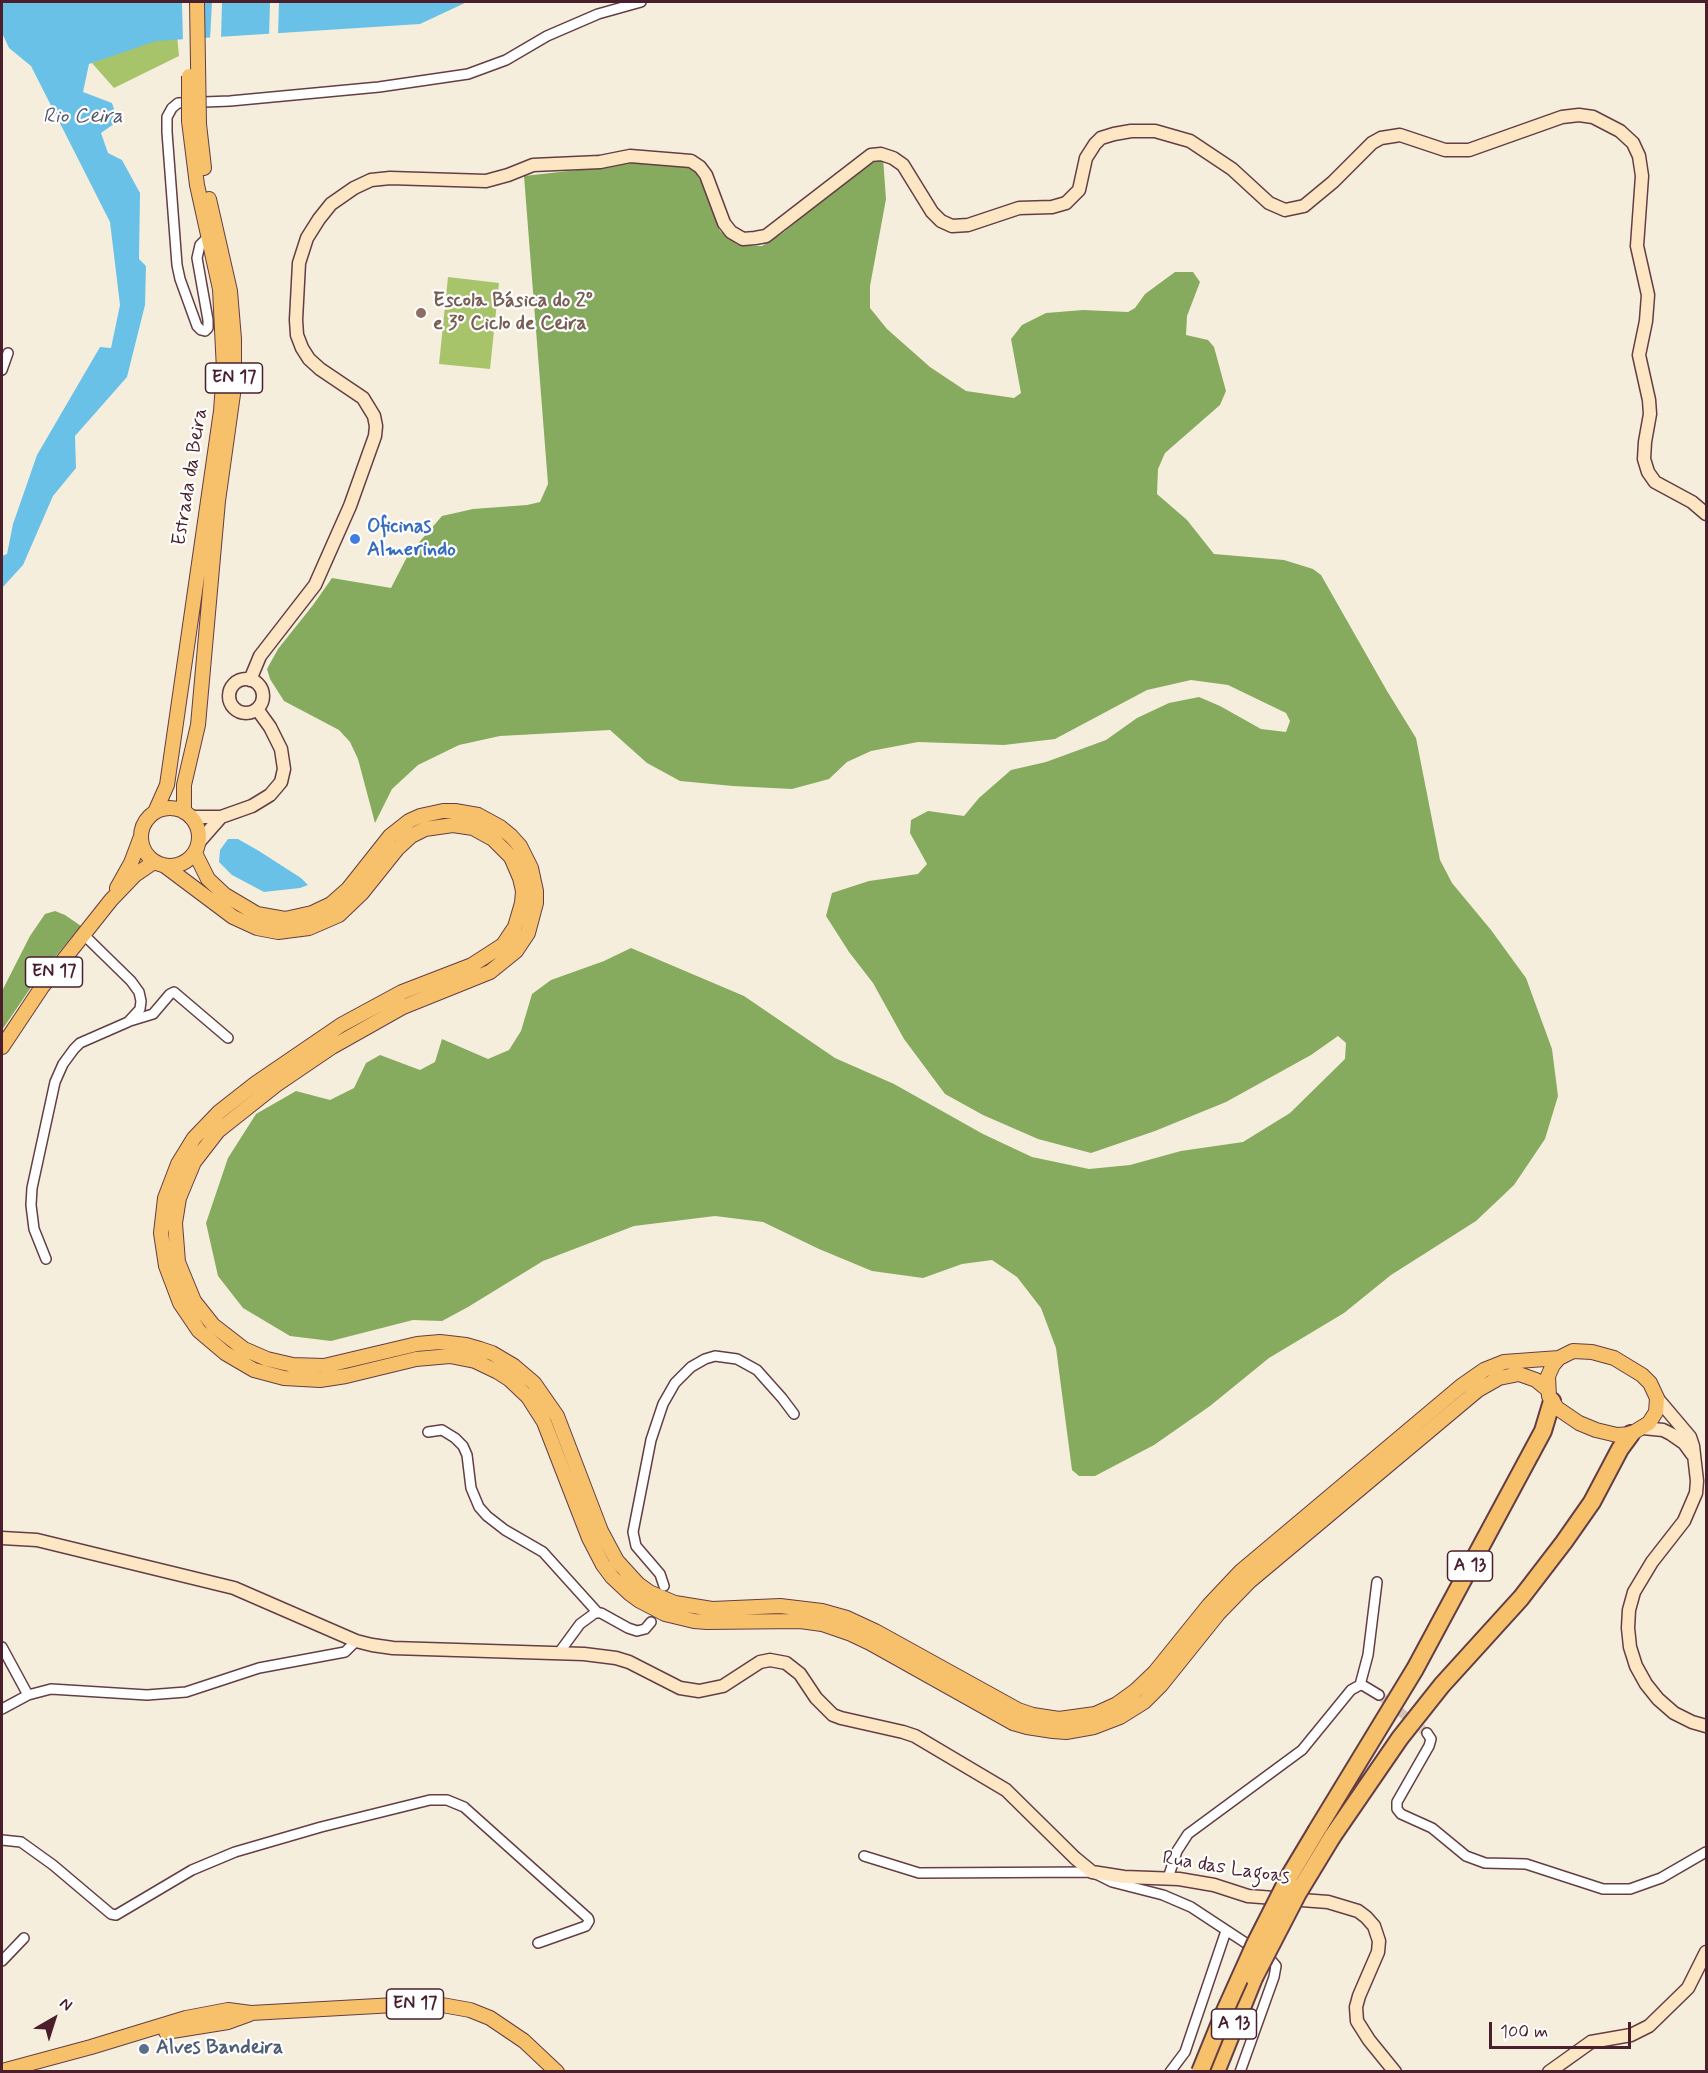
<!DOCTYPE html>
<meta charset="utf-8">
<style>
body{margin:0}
#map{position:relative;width:1708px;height:2073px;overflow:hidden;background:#f6eedd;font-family:Mynerve,sans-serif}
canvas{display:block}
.frame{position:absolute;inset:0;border:3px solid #4a1f2b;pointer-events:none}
.north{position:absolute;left:24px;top:1989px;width:60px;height:60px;-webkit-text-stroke:4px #fff;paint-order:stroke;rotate:39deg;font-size:16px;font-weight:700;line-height:24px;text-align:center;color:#4a1f2b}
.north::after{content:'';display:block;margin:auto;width:21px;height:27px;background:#4a1f2b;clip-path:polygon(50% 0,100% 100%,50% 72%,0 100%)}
.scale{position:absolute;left:1489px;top:2022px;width:142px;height:27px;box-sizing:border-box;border:3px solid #4a1f2b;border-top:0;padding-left:8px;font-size:18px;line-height:21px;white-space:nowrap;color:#4a1f2b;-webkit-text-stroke:4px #fff;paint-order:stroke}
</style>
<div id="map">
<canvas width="1708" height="2073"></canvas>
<div class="frame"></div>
<div class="north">N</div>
<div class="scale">100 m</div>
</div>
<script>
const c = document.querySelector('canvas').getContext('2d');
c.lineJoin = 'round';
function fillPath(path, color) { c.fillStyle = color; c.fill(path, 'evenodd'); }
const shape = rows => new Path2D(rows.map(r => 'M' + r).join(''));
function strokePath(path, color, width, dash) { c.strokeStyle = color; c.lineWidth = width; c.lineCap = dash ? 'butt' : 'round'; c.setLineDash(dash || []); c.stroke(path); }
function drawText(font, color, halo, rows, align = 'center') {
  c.font = font + ' Mynerve,sans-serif'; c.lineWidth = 4.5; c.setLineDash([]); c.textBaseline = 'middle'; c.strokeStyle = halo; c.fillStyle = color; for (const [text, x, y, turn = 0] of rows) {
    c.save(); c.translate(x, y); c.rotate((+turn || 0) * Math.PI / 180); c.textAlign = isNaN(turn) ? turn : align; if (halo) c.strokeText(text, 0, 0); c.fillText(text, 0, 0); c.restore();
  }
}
const green = shape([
 [174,2,179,56,114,88,83,53],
 [448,277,499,283,490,369,439,364]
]);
const forest = shape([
 [883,158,886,199,870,286,870,308,887,329,930,367,966,391,1014,398,1021,393,1011,339,1022,325,1046,313,1083,310,1128,312,1135,308,1145,294,1175,272,1193,272,1200,282,1187,316,1186,335,1208,340,1214,347,1226,391,1220,405,1165,453,1158,469,1157,494,1187,520,1214,554,1284,560,1313,569,1321,575,1387,691,1416,738,1440,860,1452,883,1491,930,1526,978,1552,1049,1558,1096,1545,1139,1514,1185,1476,1221,1391,1275,1344,1313,1269,1358,1210,1406,1154,1445,1095,1476,1079,1476,1072,1470,1056,1348,1041,1308,1017,1277,992,1260,962,1264,923,1278,872,1271,819,1249,763,1222,715,1216,634,1226,543,1261,468,1307,442,1321,413,1320,331,1341,290,1336,243,1308,218,1276,206,1223,228,1158,256,1114,296,1091,330,1100,354,1088,366,1063,380,1055,420,1070,435,1062,442,1039,488,1059,509,1050,521,1031,532,994,551,980,604,961,631,948,744,996,835,1058,894,1084,983,1134,1032,1157,1089,1169,1130,1165,1181,1151,1243,1142,1290,1113,1345,1059,1346,1043,1338,1036,1311,1055,1226,1102,1155,1131,1091,1153,1038,1139,983,1115,945,1094,904,1039,873,983,849,952,826,916,832,893,869,881,918,874,927,864,910,833,911,820,928,811,964,816,979,798,1011,770,1046,762,1106,740,1137,718,1169,703,1199,697,1220,706,1261,729,1286,732,1290,721,1286,713,1228,685,1191,680,1147,690,1055,739,1004,745,918,742,871,751,847,762,829,779,792,789,733,786,680,781,647,763,610,730,500,736,459,745,418,765,392,789,375,823,358,759,350,742,339,730,284,701,270,679,267,669,278,649,313,605,332,578,391,588,408,555,442,516,473,509,527,505,540,502,548,484,524,176,586,169,629,161,679,163,693,168,703,185,720,231,738,245,762,246,784,232,863,165],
 [55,911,65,915,81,926,38,977,2,1030,2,991,30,936,45,914]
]);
const water = shape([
 [2,2,467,2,420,24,156,41,89,64,83,92,112,103,118,121,101,133,108,153,122,160,140,193,139,259,146,266,145,305,127,377,75,436,76,468,53,496,23,565,2,588,2,556,7,554,13,524,37,455,100,347,111,348,120,305,110,222,31,66,9,48,2,33],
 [228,839,238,839,259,851,301,878,308,885,300,888,264,892,232,875,219,862,220,850]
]);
const pier = shape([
 [182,2,202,2,202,41,183,42],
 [212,2,222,2,221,40,210,40],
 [270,2,279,2,278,36,269,37]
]);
const streetTunnel = shape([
 [1379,1695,1427,1733]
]);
const street = shape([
 [208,237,200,245,197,258,208,320,208,328,205,331,201,330,197,326,180,279,177,265,167,132,167,117,172,108,178,103,230,101,379,87,468,74,506,60,547,36,598,14,641,2],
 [2,370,8,353],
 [130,1021,153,1014,170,994,174,992,228,1038],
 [46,1259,34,1229,31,1205,32,1188,55,1082,63,1064,74,1049,80,1043,128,1022,140,1009,141,1001,139,992,131,981,84,935],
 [428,1432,442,1430,455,1438,463,1446,467,1455,471,1488,479,1507,487,1516,505,1530,543,1552,598,1613],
 [664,1586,660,1574,636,1546,633,1532,651,1440,663,1404,675,1383,691,1367,705,1359,715,1356,737,1359,757,1370,782,1398,794,1414],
 [2,1647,28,1695],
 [558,1654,580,1624,595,1613,601,1613,628,1628,637,1631,645,1629,651,1622],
 [1360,1685,1368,1655,1377,1582],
 [2,1709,28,1695,51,1689,147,1695,186,1692,259,1668,345,1652,356,1641],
 [1427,1733,1431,1739,1429,1746,1397,1802,1397,1809,1401,1814,1432,1828,1466,1856,1485,1863,1526,1864,1603,1889,1630,1889,1661,1878,1706,1852],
 [2,1840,21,1842,53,1865,111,1914,116,1915,192,1870,235,1852,321,1827,430,1800,447,1800,464,1807,588,1918,589,1921,586,1926,538,1943],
 [864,1856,919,1873,1092,1872,1112,1882,1163,1895,1191,1907,1270,1959,1276,1966,1274,1977,1240,2072],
 [1168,1878,1177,1851,1188,1834,1302,1750,1351,1690,1360,1685,1364,1686,1379,1695],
 [2,1961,24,1938],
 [1170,2072,1185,2052,1226,1931]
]);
const secondary = shape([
 '229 696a17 17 0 1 1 34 0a17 17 0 1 1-34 0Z',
 [250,680,260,656,315,585,350,506,375,436,376,426,374,416,363,398,320,369,309,359,302,348,297,335,296,320,299,263,307,238,319,219,331,204,354,188,371,180,390,178,486,181,508,175,533,165,600,162,630,156,691,161,700,167,706,175,724,223,731,232,743,239,755,238,766,236,871,155,881,154,893,158,903,165,932,212,941,221,952,226,968,225,1019,208,1052,207,1066,203,1079,190,1086,158,1095,144,1101,138,1114,134,1131,131,1155,131,1190,141,1232,169,1269,203,1285,210,1304,206,1333,182,1372,143,1381,138,1400,135,1445,150,1469,150,1562,117,1579,115,1593,117,1620,131,1633,143,1639,156,1642,176,1637,246,1648,295,1646,321,1639,355,1649,400,1650,414,1645,442,1644,459,1648,472,1655,482,1692,502,1706,514],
 [190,817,221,817,252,806,270,795,281,782,284,769,281,749,270,727,257,709],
 [199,842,221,817],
 [1657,1398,1690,1437,1693,1446,1697,1481,1696,1493,1684,1521,1652,1562,1634,1592,1629,1610,1628,1628,1630,1647,1636,1666,1646,1684,1658,1699,1674,1713,1692,1722,1706,1726],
 [1643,1428,1663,1430,1671,1434,1684,1443,1692,1454],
 [2,1538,37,1540,234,1588,356,1641,372,1645,393,1648,584,1654,616,1658,629,1662,680,1688,699,1691,723,1686,760,1662,770,1660,786,1663,800,1674,816,1698,833,1715,841,1718,903,1732,915,1736,1006,1790,1075,1858,1092,1872,1124,1877,1179,1879,1214,1885,1248,1896,1328,1902,1358,1911,1366,1917,1374,1926,1379,1941,1378,1952,1359,1996,1356,2007,1357,2021,1369,2040,1395,2072],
 [1549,2072,1591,2042,1631,2035,1649,2026,1688,1988,1706,1952]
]);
const primary = shape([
 [199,124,204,168],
 '141 837a29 29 0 1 1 58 0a29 29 0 1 1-58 0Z',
 [155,812,167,785,221,411,224,370,220,289,197,185,189,121],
 [184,812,184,785,198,725,218,501,234,387,234,339,230,291,209,199],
 [195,853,208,879,225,895,257,914,285,919,312,913,331,904,348,889,390,836,409,821,420,816,443,811,455,811,478,815,500,827,511,836,520,846,531,868,536,891,536,903,528,933,516,951,490,972,403,1007,332,1047,276,1085,218,1131,194,1162,179,1198,175,1223,178,1262,194,1301,213,1325,244,1349,267,1359,293,1365,324,1366,417,1344,440,1342,466,1345,480,1349,492,1353,514,1366,534,1383,557,1416,601,1531,617,1561,638,1584,649,1592,675,1603,712,1609,780,1606,822,1611,847,1618,875,1631,1018,1710,1033,1715,1059,1719,1095,1714,1117,1704,1135,1691,1155,1672,1209,1605,1241,1571,1461,1386,1484,1370,1504,1362,1559,1358],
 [165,866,233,917,257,928,278,932,309,928,339,915,362,893,398,848,411,836,425,829,453,825,473,828,493,839,511,857,520,878,523,891,522,903,515,927,503,945,472,965,402,992,341,1025,256,1083,219,1112,194,1138,178,1164,165,1198,161,1233,166,1266,180,1303,199,1331,225,1353,254,1370,284,1378,320,1380,346,1376,416,1359,450,1356,475,1361,498,1372,509,1379,528,1397,544,1422,589,1538,603,1565,612,1577,629,1593,640,1601,665,1614,694,1621,707,1622,800,1621,822,1624,851,1634,870,1643,1013,1723,1027,1727,1053,1731,1066,1732,1094,1727,1120,1717,1144,1702,1161,1685,1218,1614,1250,1581,1478,1390,1499,1378,1519,1374,1536,1380,1547,1389],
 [117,888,131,863,140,839],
 [2,1047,42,987,111,900,135,875,154,862],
 [1573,1351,1592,1352,1614,1358,1642,1375,1650,1383,1657,1398,1656,1412,1649,1423,1631,1434,1617,1435,1596,1430,1579,1423,1557,1408,1549,1396,1548,1376,1553,1365,1559,1358,1573,1351],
 [166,2032,228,2022,250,2014],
 [2,2071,91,2047,186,2018,228,2010,251,2013,431,2003,470,2010,490,2018,524,2041,557,2072]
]);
const highway = shape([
 [1317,1830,1415,1669,1543,1431,1552,1401],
 [1332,1837,1400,1738,1442,1685,1521,1598,1564,1542,1592,1502,1620,1449,1631,1434],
 [1216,2072,1254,1978]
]);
const primaryBridge = shape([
 [197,2,199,124],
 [189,76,189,121]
]);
const highwayBridge = shape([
 [1254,1978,1298,1893,1332,1837],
 [1200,2072,1224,2013,1255,1944,1290,1875,1317,1830]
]);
const markers = [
 [421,313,6,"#8d6e63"],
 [355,539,6,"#3f7fe0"],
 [144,2049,6,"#5c6f8a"]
];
const shields = [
 [234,378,57],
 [54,972,57],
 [1470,1566,45],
 [415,2004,57],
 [1234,2024,45]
];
const shieldNames = [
 ["EN 17",234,378],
 ["EN 17",54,972],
 ["A 13",1470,1566],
 ["EN 17",415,2004],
 ["A 13",1234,2024]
];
const educationNames = [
 ["Escola Básica do 2º",433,302],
 ["e 3º Ciclo de Ceira",433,325]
];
const streetNames = [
 ["Estrada da Beira",191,477,-81],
 ["Rua das Lagoas",1226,1869,9]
];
const shopNames = [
 ["Oficinas",367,528],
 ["Almerindo",367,551]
];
const serviceNames = [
 ["Alves Bandeira",156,2049]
];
const waterNames = [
 ["Rio Ceira",83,118]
];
fillPath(green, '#a8c46a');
fillPath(forest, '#86aa5e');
fillPath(water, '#6ac1e7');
fillPath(pier, '#f6eedd');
strokePath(streetTunnel, '#d4c5b9', 9, [9, 4.5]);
strokePath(street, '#643e46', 12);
strokePath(secondary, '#643e46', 15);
strokePath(primary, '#643e46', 16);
strokePath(highway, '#643e46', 20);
strokePath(street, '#fff', 9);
strokePath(secondary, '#fce6c4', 12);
strokePath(primary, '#f7c06b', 14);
strokePath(highway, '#f7c06b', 16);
strokePath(primaryBridge, '#643e46', 16, []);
strokePath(highwayBridge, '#643e46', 20, []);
strokePath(primaryBridge, '#f7c06b', 14);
strokePath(highwayBridge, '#f7c06b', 16);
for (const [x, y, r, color] of markers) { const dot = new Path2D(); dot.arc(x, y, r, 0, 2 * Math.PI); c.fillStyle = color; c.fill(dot); strokePath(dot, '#fff', 2); }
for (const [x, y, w] of shields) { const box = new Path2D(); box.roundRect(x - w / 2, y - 15, w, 30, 4.5); c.fillStyle = '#fff'; c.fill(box); strokePath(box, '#4a1f2b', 1.5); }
drawText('bold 18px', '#4a1f2b', null, shieldNames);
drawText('bold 20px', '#785e54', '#fff', educationNames, 'left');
drawText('20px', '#4a1f2b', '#fff', streetNames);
drawText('bold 20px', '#366cbe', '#fff', shopNames, 'left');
drawText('bold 20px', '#4e5e75', '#fff', serviceNames, 'left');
drawText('italic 21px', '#55586d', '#fff', waterNames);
</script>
